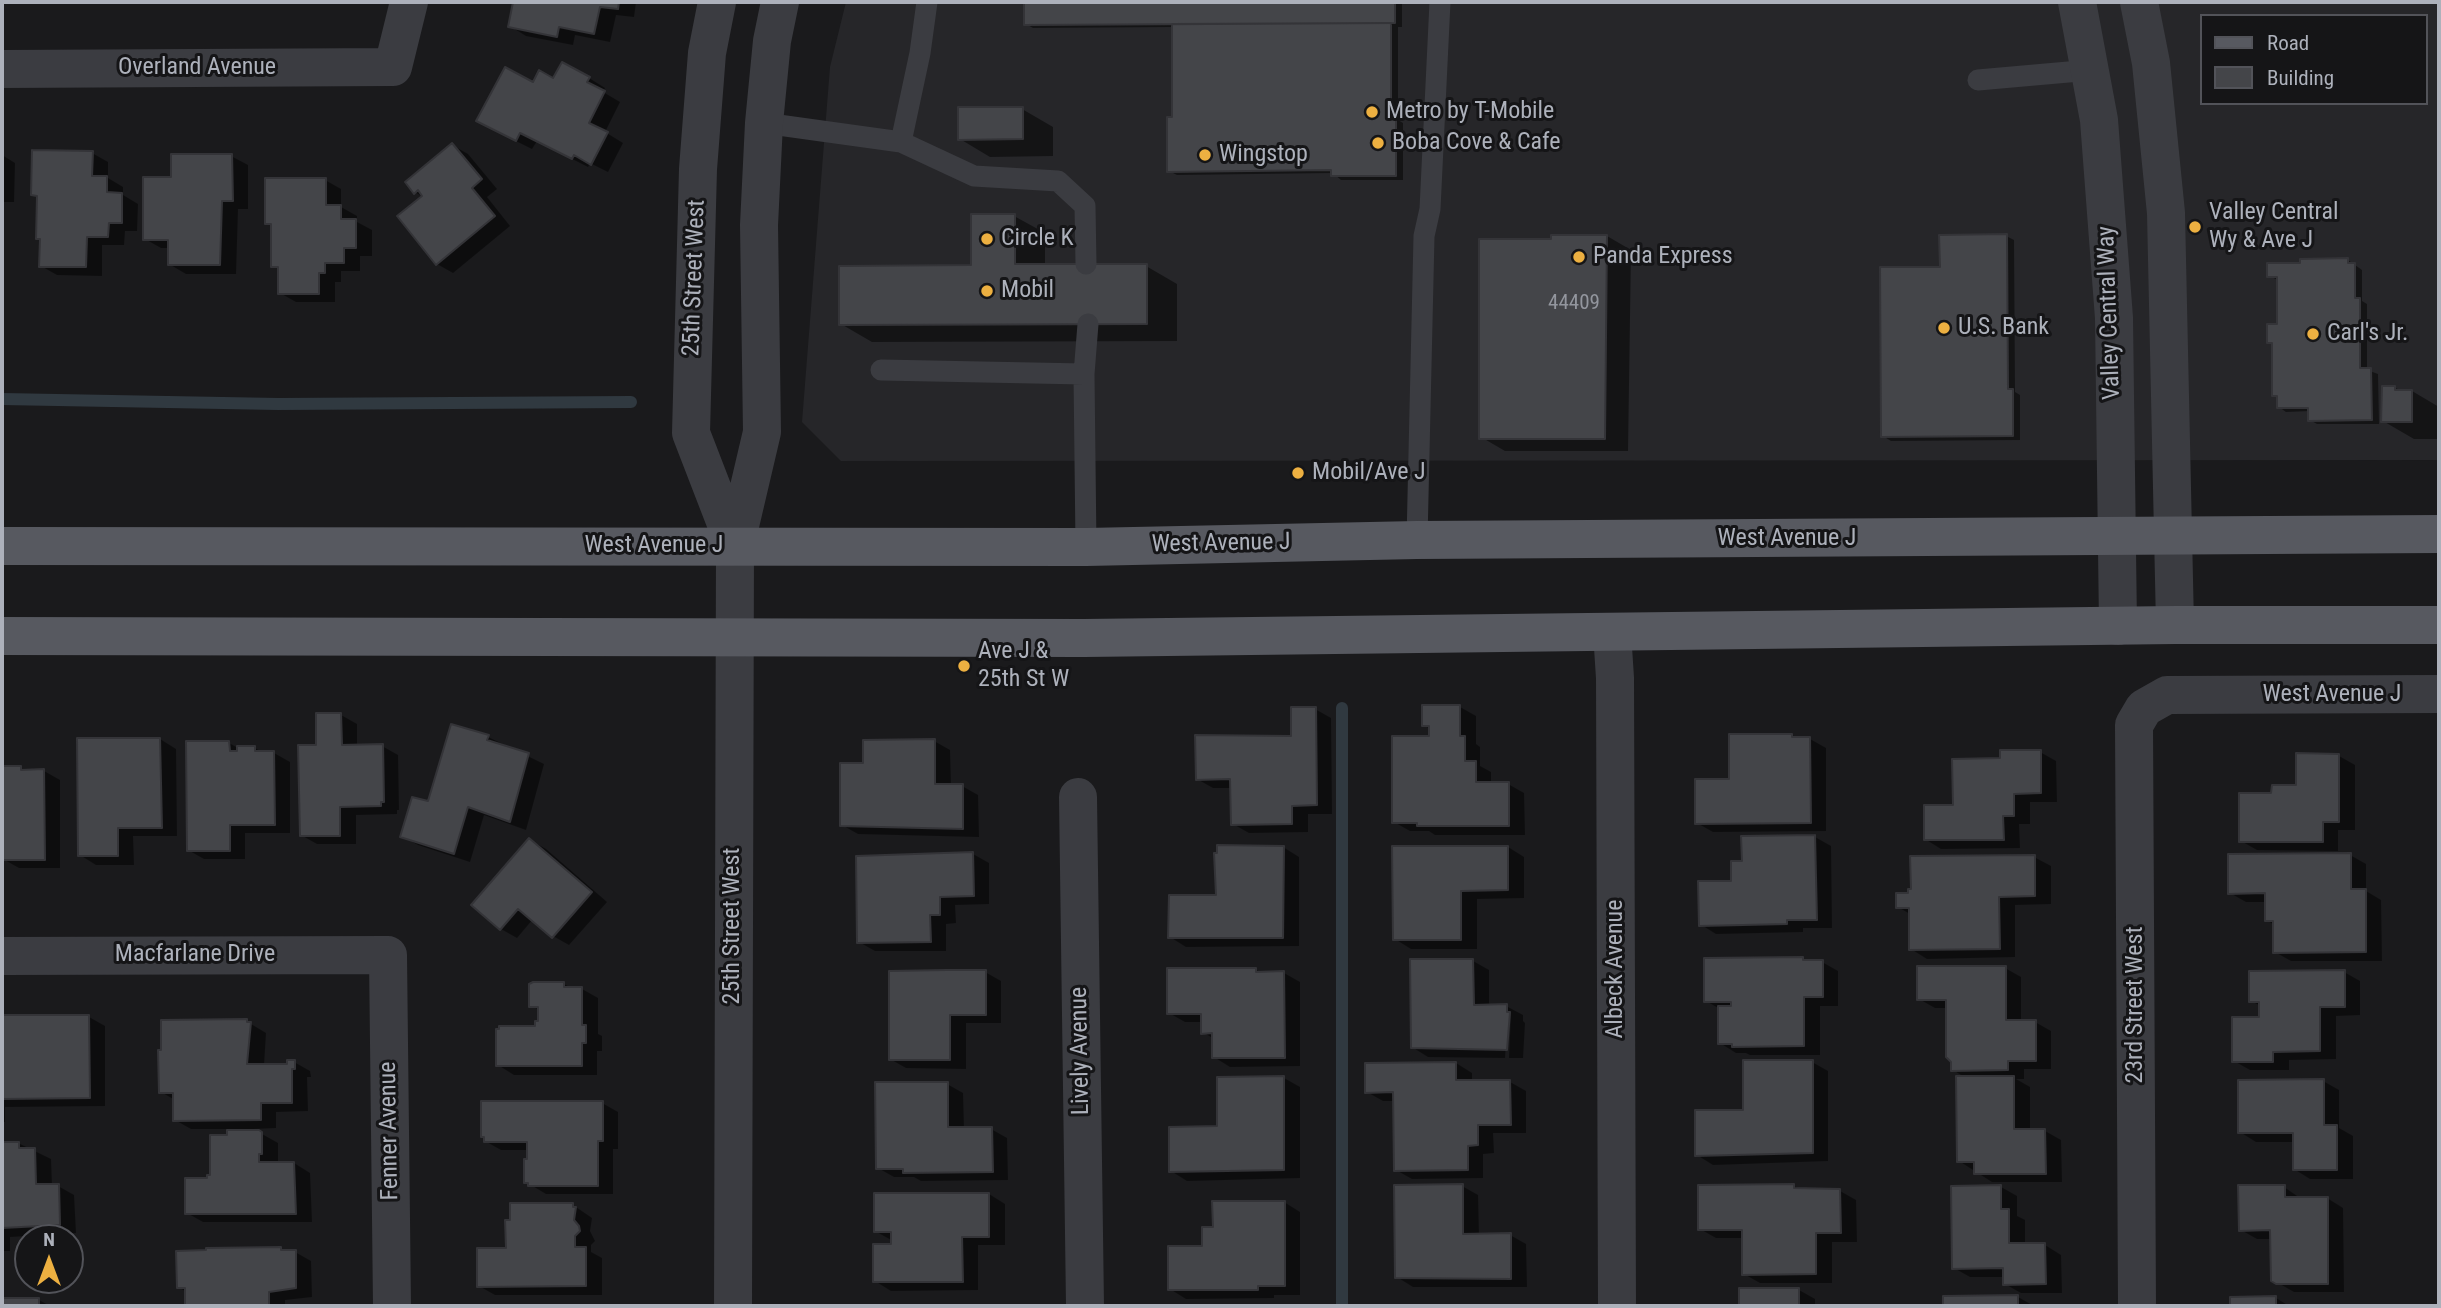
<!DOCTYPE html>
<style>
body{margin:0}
#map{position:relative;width:2441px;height:1308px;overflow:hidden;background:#1a1a1c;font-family:"Roboto Condensed",sans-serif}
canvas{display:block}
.frame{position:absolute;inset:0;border:4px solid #adb1bb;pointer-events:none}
.legend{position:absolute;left:2200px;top:14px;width:228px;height:91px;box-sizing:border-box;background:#151517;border:2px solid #525359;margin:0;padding:9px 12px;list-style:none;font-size:21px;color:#adb1bb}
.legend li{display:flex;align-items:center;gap:14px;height:35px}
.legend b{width:35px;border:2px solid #525359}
.north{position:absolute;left:14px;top:1224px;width:70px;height:70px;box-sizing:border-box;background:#151517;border:2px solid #525359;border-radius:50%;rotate:0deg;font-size:19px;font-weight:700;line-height:28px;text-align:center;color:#adb1bb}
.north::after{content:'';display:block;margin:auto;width:24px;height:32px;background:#edb041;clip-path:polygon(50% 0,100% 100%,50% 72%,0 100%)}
</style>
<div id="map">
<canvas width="2441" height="1308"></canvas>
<div class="frame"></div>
<ul class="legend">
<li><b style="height:9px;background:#575960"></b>Road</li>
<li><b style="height:19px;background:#444549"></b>Building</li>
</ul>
<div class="north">N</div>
</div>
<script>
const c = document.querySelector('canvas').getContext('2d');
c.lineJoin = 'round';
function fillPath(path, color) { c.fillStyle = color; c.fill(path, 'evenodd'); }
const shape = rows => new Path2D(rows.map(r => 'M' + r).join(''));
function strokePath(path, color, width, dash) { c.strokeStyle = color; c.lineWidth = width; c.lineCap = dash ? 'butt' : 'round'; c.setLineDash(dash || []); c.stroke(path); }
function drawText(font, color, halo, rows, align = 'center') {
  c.font = font + ' "Roboto Condensed",sans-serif'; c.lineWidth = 6; c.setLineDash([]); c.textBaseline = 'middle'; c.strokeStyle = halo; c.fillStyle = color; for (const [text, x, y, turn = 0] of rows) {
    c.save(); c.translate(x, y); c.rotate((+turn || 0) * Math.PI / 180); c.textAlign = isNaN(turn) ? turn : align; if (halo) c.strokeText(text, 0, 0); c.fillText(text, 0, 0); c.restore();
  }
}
const built = shape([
 [846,2,2439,2,2439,460,841,461,802,422,830,67],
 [2201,16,2425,16,2425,103,2201,103]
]);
const shadow = shape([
 [25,2,58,2,58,4],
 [151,2,213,2,213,4,154,4],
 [249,2,296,2,296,3,252,3],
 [515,2,636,2,634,17,616,15,610,42,575,35,573,45,526,36,510,26],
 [1025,2,1402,2,1402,27,1398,27,1398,120,1403,123,1403,180,1341,180,1333,173,1177,175,1169,171,1173,119,1173,27,1033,28,1026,24],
 [589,78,605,88,603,92,620,102,605,132,623,143,608,172,590,163,588,167,537,141,532,149,494,130,534,84,554,80],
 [1022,109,1053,127,1053,156,990,157,960,139],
 [452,145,468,154,497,189,487,197,510,226,453,273,437,264,423,197,415,192],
 [92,153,108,162,108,178,123,187,123,195,138,204,137,231,125,231,124,245,102,245,102,276,57,275,41,266,41,240,38,238,39,197,33,194],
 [2,155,15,163,14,202,2,202],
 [231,156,248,165,248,209,238,209,236,274,186,274,169,264,169,248,161,248,145,239,173,179],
 [325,180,341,189,341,207,357,216,357,222,372,230,372,256,360,256,360,271,341,271,341,282,335,282,335,302,296,302,280,293,280,270,273,266,273,226,267,223],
 [1014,216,1045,233,1045,266,1146,266,1177,284,1177,341,872,342,841,324,972,267],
 [1607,236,1631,250,1628,451,1505,451,1481,437,1552,240],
 [2006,236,2014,240,2015,392,2020,395,2020,440,1891,441,1883,436,1941,269],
 [2348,260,2362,270,2362,301,2367,304,2367,370,2378,374,2379,424,2317,424,2310,420,2310,411,2286,412,2279,407,2279,397,2274,395,2273,345,2268,342,2278,326,2278,280,2269,276],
 [2394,387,2401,391,2412,391,2439,407,2439,439,2414,439,2383,421],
 [1460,707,1476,716,1476,744,1480,747,1480,766,1491,772,1491,784,1508,784,1524,793,1525,835,1435,835,1429,831,1410,831,1394,822,1431,737,1431,729,1423,725],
 [1315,709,1331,718,1332,814,1308,814,1308,832,1249,833,1233,824,1232,788,1213,788,1197,779,1293,737],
 [341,715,357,724,357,747,382,746,398,755,399,810,397,810,397,814,356,815,356,844,317,844,301,835,318,747],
 [452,726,488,737,544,764,526,830,484,815,470,862,418,845,402,836,429,804],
 [1792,735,1798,739,1810,739,1826,748,1826,831,1713,832,1697,823,1731,781],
 [160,739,176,749,177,836,133,836,134,865,96,865,80,855],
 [934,741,950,750,951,786,962,786,978,795,979,837,858,834,842,825,865,765],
 [229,743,238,748,255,748,263,753,274,753,290,762,290,833,245,833,245,859,204,859,188,850],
 [2040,752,2056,761,2057,802,2030,802,2030,824,2019,824,2020,848,1941,849,1925,839,2002,760],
 [2339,756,2355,765,2355,830,2338,830,2338,851,2257,850,2241,841,2273,794,2298,786],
 [2,768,20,768,27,771,44,771,60,780,60,868,19,868,3,859],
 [1815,837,1831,846,1832,928,1803,928,1803,932,1716,934,1700,924,1733,883,1744,863],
 [530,840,546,849,607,902,569,945,553,936,533,919,517,938,501,929],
 [1283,847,1299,857,1299,946,1186,947,1170,937,1218,897],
 [1508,847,1524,857,1524,898,1477,899,1477,949,1411,949,1395,939],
 [973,854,989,863,989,904,955,905,956,923,946,924,946,951,875,951,859,942],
 [2350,855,2366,864,2366,891,2381,900,2382,961,2291,961,2275,952,2274,925,2267,920,2267,902,2246,902,2230,893],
 [2034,857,2051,866,2051,904,2015,905,2015,957,1927,959,1911,949,1910,914,1898,907,1910,894],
 [1802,959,1808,962,1822,962,1838,971,1838,1006,1820,1006,1820,1055,1750,1055,1746,1053,1736,1053,1720,1043,1720,1009,1706,1001],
 [1473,961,1489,970,1489,1006,1506,1006,1523,1015,1523,1021,1525,1023,1523,1058,1509,1058,1511,1013,1508,1013,1505,1058,1428,1057,1412,1047],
 [2005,968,2021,977,2021,1022,2035,1022,2051,1031,2051,1069,2024,1069,2024,1079,2016,1079,2030,1087,2030,1131,2045,1131,2061,1140,2062,1182,1992,1182,1959,1161,1966,1078,1953,1070,1948,1008,1935,1008,1919,999],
 [1169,970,1256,970,1263,973,1284,973,1300,982,1300,1066,1230,1067,1214,1057,1214,1039,1203,1032,1203,1022,1185,1022,1169,1013],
 [985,972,1001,981,1001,1023,966,1023,966,1069,906,1068,890,1059],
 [2344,972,2360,981,2360,1015,2336,1016,2336,1059,2289,1060,2289,1070,2250,1070,2234,1061,2261,1018,2261,1006,2251,1001],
 [564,984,573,989,582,989,598,998,598,1034,602,1036,602,1051,597,1051,597,1075,514,1075,498,1065,540,1023,540,1010,531,1006],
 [89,1017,105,1026,105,1106,5,1107,5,1122,2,1122,2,1018],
 [246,1021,266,1033,264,1065,289,1065,294,1062,310,1071,311,1077,307,1077,308,1111,276,1112,276,1128,253,1129,278,1143,278,1163,294,1163,310,1173,312,1222,203,1222,187,1213,212,1177,229,1137,229,1129,191,1129,175,1120,175,1100,161,1092],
 [1812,1062,1828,1071,1828,1161,1713,1165,1697,1155,1745,1112],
 [1456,1063,1472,1073,1472,1082,1510,1082,1526,1091,1526,1133,1493,1133,1494,1153,1483,1154,1483,1178,1412,1179,1396,1170,1395,1101,1383,1101,1367,1092,1366,1065],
 [1284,1078,1300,1087,1300,1178,1187,1181,1171,1171,1218,1128],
 [2323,1081,2339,1090,2339,1128,2353,1136,2353,1179,2310,1179,2294,1169,2294,1142,2256,1142,2240,1132],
 [947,1084,963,1093,964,1129,991,1129,1007,1138,1008,1180,921,1181,914,1177,894,1177,878,1168],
 [602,1103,618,1112,618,1149,613,1149,613,1194,546,1194,526,1182,529,1150,501,1150,485,1141,483,1136],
 [18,1143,51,1159,52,1186,58,1186,74,1195,76,1233,10,1237,10,1251,2,1251,2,1144],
 [1462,1186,1478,1195,1479,1236,1510,1235,1526,1244,1527,1287,1413,1287,1397,1277],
 [1794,1186,1801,1190,1840,1191,1856,1200,1857,1242,1832,1242,1832,1283,1760,1283,1744,1274,1744,1238,1716,1238,1700,1229,1700,1187],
 [2001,1187,2017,1196,2017,1216,2025,1220,2025,1245,2045,1245,2061,1255,2062,1293,2021,1293,2005,1284,2005,1277,1970,1277,1954,1268],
 [2284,1187,2300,1198,2327,1198,2343,1208,2344,1292,2294,1292,2273,1280,2272,1239,2257,1239,2241,1230],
 [989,1194,1005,1204,1005,1245,978,1245,978,1290,891,1291,875,1281,893,1246,893,1241,875,1231],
 [1284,1202,1300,1212,1300,1295,1274,1295,1274,1298,1186,1299,1170,1289,1204,1248,1214,1229],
 [573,1205,592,1218,590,1231,595,1241,591,1245,591,1252,602,1258,602,1295,495,1295,479,1286,507,1249],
 [281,1249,287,1252,295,1252,311,1261,312,1297,285,1300,285,1306,187,1306,187,1292,178,1287],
 [1740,1290,1799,1290,1815,1299,1815,1306,1740,1306],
 [2018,1297,2034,1306,1945,1306,1945,1298],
 [2276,1298,2289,1306,2232,1306,2232,1299],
 [2,1300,39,1300,50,1306,2,1306]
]);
const stream = shape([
 [2,399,278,404,631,402],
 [1342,708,1342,1306]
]);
const building = shape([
 [513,2,619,2,618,9,600,7,594,34,559,27,557,37,508,27,513,2],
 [1024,2,1395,2,1395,23,1024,25,1024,2],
 [1391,23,1391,117,1396,117,1396,176,1331,176,1331,170,1167,172,1167,117,1172,117,1172,24,1391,23],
 [562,62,590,77,587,82,605,91,589,123,608,132,591,165,574,155,572,159,520,133,516,141,476,121,505,67,533,82,539,70,553,78,562,62],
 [958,107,1023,107,1023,139,958,140,958,107],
 [452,143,482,179,472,188,495,216,436,265,397,216,422,196,418,190,414,194,405,182,452,143],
 [32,150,93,151,92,176,107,176,107,192,122,193,122,223,109,223,108,237,87,237,86,267,39,267,40,239,36,239,37,196,31,195,32,150],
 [171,154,232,154,233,201,222,201,220,265,168,265,168,240,143,240,143,177,171,177,171,154],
 [265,178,326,178,326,205,341,205,341,219,356,219,356,248,344,248,344,263,325,263,325,273,319,273,319,294,278,294,278,267,271,267,271,224,265,224,265,178],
 [971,214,1015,214,1015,264,1147,264,1147,324,839,325,839,266,971,265,971,214],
 [2007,234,2008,389,2013,389,2013,436,1881,437,1880,267,1940,267,1939,235,2007,234],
 [1551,235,1607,235,1605,439,1479,439,1479,239,1551,239,1551,235],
 [2348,258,2348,263,2355,263,2355,298,2360,298,2360,368,2371,368,2372,420,2308,421,2308,408,2277,408,2277,396,2272,396,2272,343,2267,343,2267,324,2277,324,2277,277,2267,277,2267,263,2300,263,2300,259,2348,258],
 [2382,386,2395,386,2395,390,2412,390,2412,422,2381,422,2382,386],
 [1422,705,1460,705,1460,736,1465,736,1465,761,1476,761,1476,782,1509,782,1509,826,1417,826,1417,823,1392,823,1392,736,1429,736,1429,726,1422,726,1422,705],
 [1291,707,1316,707,1317,805,1292,806,1292,824,1231,825,1230,779,1196,780,1195,735,1291,736,1291,707],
 [316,713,341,713,342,745,383,744,384,802,381,802,381,806,340,807,340,836,300,836,298,745,316,745,316,713],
 [451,724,489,735,487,740,529,753,510,822,468,807,454,854,400,837,412,797,428,801,451,724],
 [1729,734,1792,734,1792,737,1810,737,1811,823,1695,824,1695,779,1729,779,1729,734],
 [77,738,160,738,162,828,118,828,118,856,78,856,77,738],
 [935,739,935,784,963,784,963,829,840,826,840,763,863,763,863,740,935,739],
 [186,741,229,741,230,751,237,751,237,746,255,746,255,751,274,751,275,825,230,825,230,851,187,851,186,741],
 [2000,750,2041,750,2041,793,2014,794,2014,816,2003,816,2004,840,1924,840,1924,805,1953,805,1952,759,2000,758,2000,750],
 [2296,753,2339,754,2339,822,2323,822,2323,842,2239,842,2239,793,2271,793,2272,785,2296,785,2296,753],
 [2,766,21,766,21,770,44,769,45,860,2,860,2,766],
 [1815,835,1817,920,1787,920,1787,924,1699,926,1698,881,1731,881,1731,861,1742,861,1741,836,1815,835],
 [529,838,592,892,552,938,518,909,500,930,471,905,529,838],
 [1217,845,1284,846,1283,938,1168,938,1169,895,1216,895,1214,853,1217,853,1217,845],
 [1392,846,1508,846,1508,890,1461,891,1461,940,1393,940,1392,846],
 [973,852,974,896,940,897,940,915,930,915,931,942,857,943,856,856,973,852],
 [2351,853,2351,889,2366,889,2366,952,2273,953,2273,921,2265,921,2265,893,2228,894,2228,854,2351,853],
 [2035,855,2035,896,1999,897,2000,949,1909,950,1909,908,1896,908,1896,893,1908,893,1908,889,1911,889,1910,856,2035,855],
 [1803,957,1803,960,1823,960,1823,997,1804,997,1804,1046,1732,1047,1732,1044,1718,1044,1718,1006,1731,1006,1731,1002,1704,1002,1704,958,1803,957],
 [1410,959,1473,959,1474,1005,1507,1004,1507,1012,1510,1012,1507,1050,1411,1048,1410,959],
 [1917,966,2006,966,2006,1020,2036,1020,2036,1061,2008,1061,2008,1070,1951,1071,1951,1062,1946,1057,1946,1000,1917,1000,1917,966],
 [1167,968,1256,968,1256,972,1284,971,1285,1058,1212,1058,1212,1033,1201,1034,1201,1014,1167,1014,1167,968],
 [947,970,986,970,986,1015,950,1015,950,1060,889,1060,889,971,947,970],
 [2345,970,2345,1007,2320,1007,2320,1051,2273,1052,2273,1062,2232,1062,2232,1017,2259,1017,2259,1002,2249,1002,2249,971,2345,970],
 [533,982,564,982,564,987,582,987,582,1025,586,1025,586,1043,582,1043,582,1066,496,1066,496,1029,499,1029,499,1026,535,1026,535,1021,538,1021,538,1007,529,1007,529,984,533,982],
 [2,1015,89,1015,90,1098,2,1099,2,1015],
 [247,1019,247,1022,251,1022,247,1064,287,1064,287,1060,295,1060,295,1069,292,1069,292,1103,261,1103,261,1120,173,1121,173,1093,159,1093,158,1050,161,1050,161,1020,247,1019],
 [1743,1060,1813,1060,1813,1153,1695,1156,1695,1110,1743,1110,1743,1060],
 [1456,1062,1456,1080,1510,1080,1511,1125,1478,1125,1478,1145,1468,1146,1468,1170,1394,1171,1393,1092,1365,1093,1365,1063,1456,1062],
 [1284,1076,1284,1170,1169,1172,1169,1127,1217,1126,1217,1077,1284,1076],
 [1956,1076,2014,1076,2014,1129,2045,1129,2046,1174,1974,1174,1974,1162,1957,1162,1956,1076],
 [2324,1079,2324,1125,2337,1125,2337,1170,2293,1170,2293,1133,2238,1133,2238,1080,2324,1079],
 [875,1082,948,1082,948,1127,992,1127,993,1172,903,1173,903,1169,876,1169,875,1082],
 [481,1101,603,1101,603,1141,598,1141,598,1186,528,1186,528,1183,524,1183,524,1159,527,1159,527,1142,484,1142,484,1137,481,1137,481,1101],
 [227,1130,259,1130,262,1132,262,1154,259,1154,259,1162,294,1162,296,1214,185,1214,185,1178,207,1178,207,1175,210,1175,210,1135,227,1135,227,1130],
 [2,1142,19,1142,19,1148,35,1148,36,1184,59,1184,60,1225,2,1228,2,1142],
 [1463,1184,1463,1234,1511,1233,1511,1279,1395,1278,1394,1185,1463,1184],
 [1794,1184,1794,1188,1840,1189,1841,1233,1816,1233,1816,1274,1742,1275,1742,1230,1698,1230,1698,1185,1794,1184],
 [2001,1185,2001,1209,2009,1209,2009,1243,2045,1243,2046,1284,2003,1285,2003,1268,1952,1269,1951,1186,2001,1185],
 [2238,1185,2285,1185,2285,1197,2328,1197,2328,1284,2276,1284,2271,1281,2270,1230,2239,1231,2238,1185],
 [874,1193,989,1193,989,1237,962,1237,963,1282,873,1282,873,1244,891,1244,891,1232,874,1232,874,1193],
 [1212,1201,1285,1201,1285,1286,1258,1286,1258,1290,1168,1290,1168,1246,1202,1246,1202,1227,1213,1227,1212,1201],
 [510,1203,573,1203,573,1207,576,1207,574,1220,579,1226,580,1231,575,1236,575,1247,586,1247,586,1286,477,1287,477,1248,506,1248,505,1220,510,1220,510,1203],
 [281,1247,281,1250,296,1250,296,1288,269,1292,269,1306,185,1306,185,1288,177,1288,176,1251,206,1250,206,1248,281,1247],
 [1739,1288,1799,1288,1799,1306,1739,1306,1739,1288],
 [2018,1295,2018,1306,1943,1306,1943,1296,2018,1295],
 [2276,1296,2276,1306,2230,1306,2230,1297,2276,1296],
 [2,1298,39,1298,39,1306,2,1306,2,1298]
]);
const service = shape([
 [1978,80,2091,70],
 [764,123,901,142,920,53,927,2],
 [901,142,974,176,1058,181,1085,206,1086,264],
 [881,370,1084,374,1086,547],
 [1084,374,1088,324],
 [1417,540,1424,236,1430,209,1440,2]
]);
const minor = shape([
 [2,69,393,67,409,2],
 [1612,632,1615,678,1617,1306],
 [1078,797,1085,1306],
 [2,956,388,955,392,1306],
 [2137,1306,2134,725,2144,708,2167,695,2439,694]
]);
const tertiary = shape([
 [717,2,707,53,698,169,691,433,735,547],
 [2077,2,2099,120,2114,318,2118,626],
 [2139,2,2151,63,2166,213,2175,625],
 [733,1306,735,547,762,432,759,225,764,123,772,41,780,2]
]);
const primary = shape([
 [2,546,1086,547,1417,540,2439,534],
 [2,636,1084,638,2175,625,2439,625]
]);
const markers = [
 [1372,112,7,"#edb041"],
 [1378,143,7,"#edb041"],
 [1205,155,7,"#edb041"],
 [2195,227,7,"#edb041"],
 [987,239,7,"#edb041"],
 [1579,257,7,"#edb041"],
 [987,291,7,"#edb041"],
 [1944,328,7,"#edb041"],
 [2313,334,7,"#edb041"],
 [1298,473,7,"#edb041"],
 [964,666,7,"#edb041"]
];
const numberNames = [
 ["44409",1574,304]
];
const streetNames = [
 ["Overland Avenue",197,68],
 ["25th Street West",695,278,-88],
 ["Valley Central Way",2110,313,-92],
 ["West Avenue J",1787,539],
 ["West Avenue J",1221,544,-1],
 ["West Avenue J",654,546],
 ["West Avenue J",2332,695],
 ["25th Street West",733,926,-90],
 ["Macfarlane Drive",195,955],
 ["Albeck Avenue",1616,969,-90],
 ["23rd Street West",2136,1005,-90],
 ["Lively Avenue",1081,1051,-91],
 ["Fenner Avenue",390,1131,-91]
];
const poiNames = [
 ["Metro by T-Mobile",1386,112],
 ["Boba Cove & Cafe",1392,143],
 ["Wingstop",1219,155],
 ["Valley Central",2209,213],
 ["Wy & Ave J",2209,241],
 ["Circle K",1001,239],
 ["Panda Express",1593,257],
 ["Mobil",1001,291],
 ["U.S. Bank",1958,328],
 ["Carl's Jr.",2327,334],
 ["Mobil/Ave J",1312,473],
 ["Ave J &",978,652],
 ["25th St W",978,680]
];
fillPath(built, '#262629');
fillPath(shadow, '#0007');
strokePath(stream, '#303940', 12);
fillPath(building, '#444549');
strokePath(building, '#343438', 2);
strokePath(service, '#3b3c41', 21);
strokePath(minor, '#3b3c41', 38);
strokePath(tertiary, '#3b3c41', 38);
strokePath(primary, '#575960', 38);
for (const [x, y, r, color] of markers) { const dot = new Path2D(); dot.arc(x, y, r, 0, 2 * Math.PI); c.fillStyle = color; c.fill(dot); strokePath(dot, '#151517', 2.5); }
drawText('21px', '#93969e', null, numberNames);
drawText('24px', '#adb1bb', '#151517', streetNames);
drawText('24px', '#adb1bb', '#151517', poiNames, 'left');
</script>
